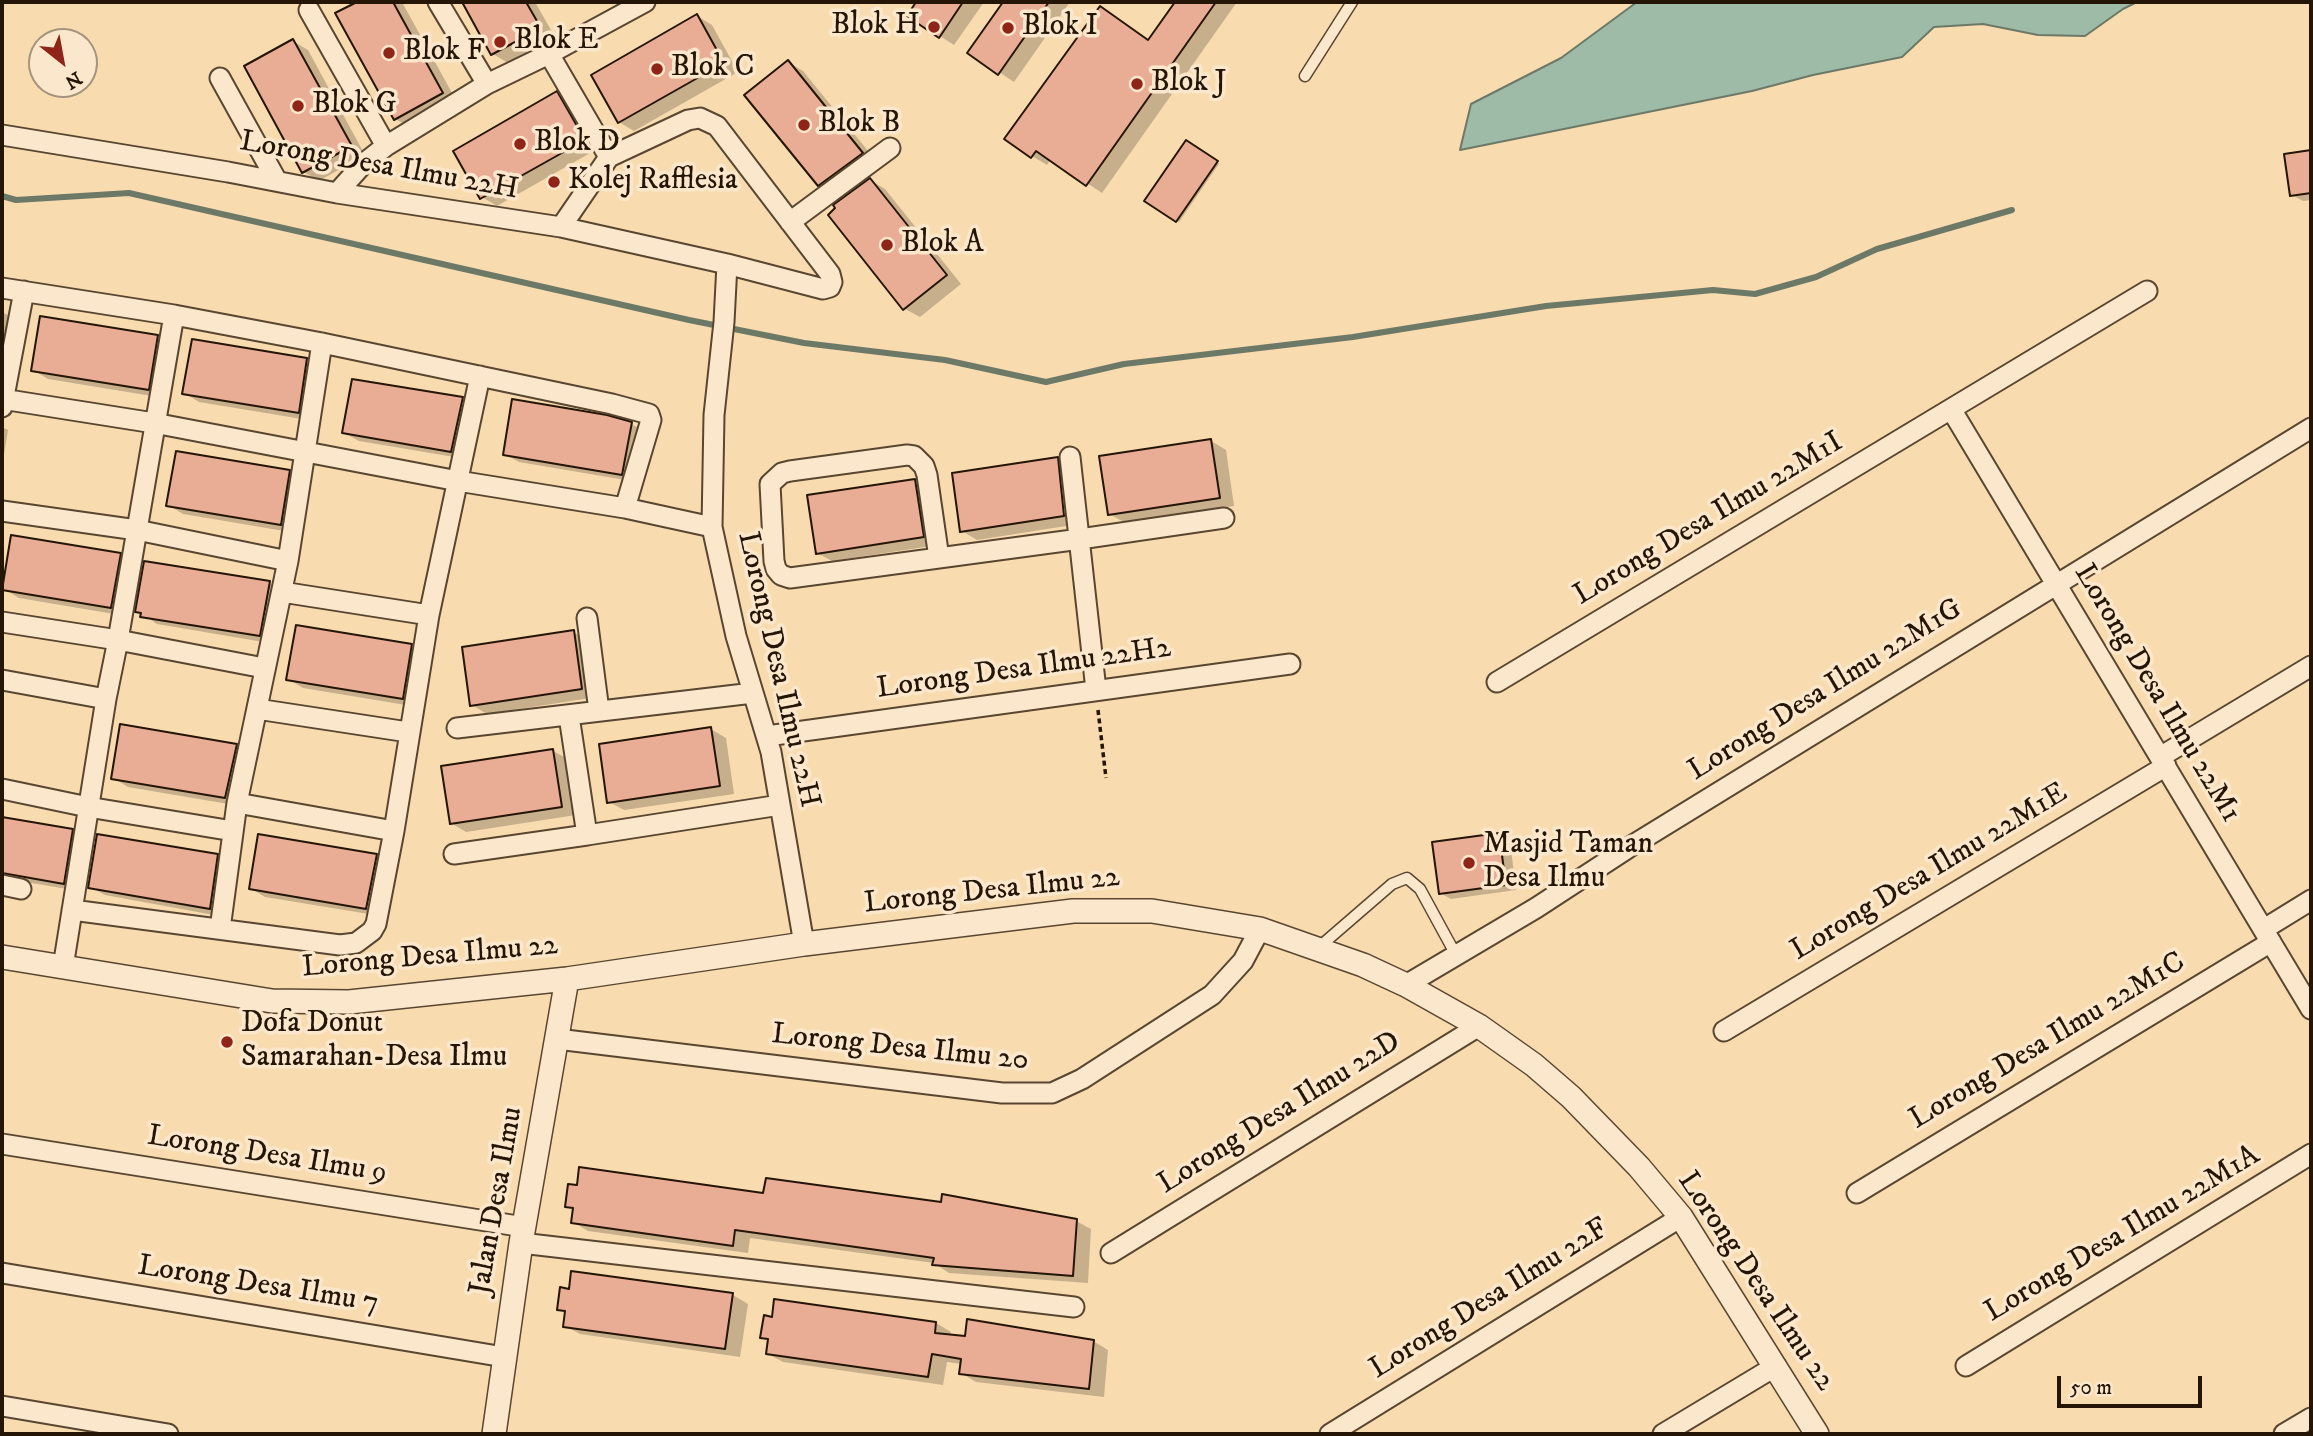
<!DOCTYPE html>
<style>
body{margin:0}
#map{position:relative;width:2313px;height:1436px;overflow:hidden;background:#f9dbb0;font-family:"IM FELL DW Pica",serif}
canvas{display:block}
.frame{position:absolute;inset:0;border:4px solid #241506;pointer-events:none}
.north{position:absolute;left:28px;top:28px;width:70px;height:70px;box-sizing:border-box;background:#fbe8cc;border:2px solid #a5947d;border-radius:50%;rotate:149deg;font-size:19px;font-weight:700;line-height:28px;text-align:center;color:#241506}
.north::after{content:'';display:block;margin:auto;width:24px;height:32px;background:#8f2418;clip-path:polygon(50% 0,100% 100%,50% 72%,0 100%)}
.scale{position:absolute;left:2057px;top:1376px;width:145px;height:32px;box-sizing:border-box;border:4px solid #241506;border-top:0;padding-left:9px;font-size:21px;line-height:24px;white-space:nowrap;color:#241506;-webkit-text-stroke:5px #fbe8cc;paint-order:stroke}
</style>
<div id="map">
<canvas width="2313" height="1436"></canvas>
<div class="frame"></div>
<div class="north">N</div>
<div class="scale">50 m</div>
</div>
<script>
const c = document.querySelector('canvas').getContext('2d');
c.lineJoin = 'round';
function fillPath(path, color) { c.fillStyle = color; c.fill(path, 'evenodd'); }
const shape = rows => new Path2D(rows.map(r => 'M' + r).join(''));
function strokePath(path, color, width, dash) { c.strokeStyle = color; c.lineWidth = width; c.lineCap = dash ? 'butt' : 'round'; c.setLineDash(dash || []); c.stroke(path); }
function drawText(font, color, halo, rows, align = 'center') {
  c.font = font + ' "IM FELL DW Pica",serif'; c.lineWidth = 7; c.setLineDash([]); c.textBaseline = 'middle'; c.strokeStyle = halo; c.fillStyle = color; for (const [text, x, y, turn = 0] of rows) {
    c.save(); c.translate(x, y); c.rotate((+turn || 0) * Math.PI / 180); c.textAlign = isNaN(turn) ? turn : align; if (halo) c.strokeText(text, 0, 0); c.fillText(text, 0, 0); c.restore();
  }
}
const water = shape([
 [1637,2,2137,2,2123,9,2085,36,2038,35,1983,24,1934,27,1902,57,1813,75,1752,91,1460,150,1471,104,1561,58,1637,2]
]);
const shadow = shape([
 [360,2,402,2,457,102,410,127,395,119,338,14],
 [464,2,535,2,555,37,508,63,493,54],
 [919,2,984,2,954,45,909,16],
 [1005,2,1070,2,1014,82,970,53],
 [1178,2,1237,2,1102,193,1051,159,1047,165,1032,156,1100,8,1150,41],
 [697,16,712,25,738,72,634,131,619,122],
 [293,41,308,50,365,155,319,181,304,172],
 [788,62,803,71,877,162,834,194,819,185],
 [557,93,572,102,599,148,497,206,482,197],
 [1187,142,1219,164,1179,222,1147,201],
 [2311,152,2311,200,2303,201,2292,195,2286,156],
 [870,180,885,189,961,284,920,317,905,309,838,209],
 [2,312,22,322,2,372],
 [158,337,173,346,164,398,48,379,33,370],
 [307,360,322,369,314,421,199,402,184,393],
 [462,399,477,407,466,459,359,441,344,433],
 [631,424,646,432,637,482,519,462,504,454],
 [2,427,8,430,2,467],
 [1211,441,1226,450,1234,506,1124,522,1109,514],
 [1058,459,1073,468,1079,524,977,540,962,531],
 [289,472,304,480,296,533,183,514,168,505],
 [915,480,930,489,938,545,832,561,817,553],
 [120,555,135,564,126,616,19,598,4,589],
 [269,583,284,592,275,644,157,624,137,611],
 [573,632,589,641,597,697,487,714,472,705],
 [411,646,426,655,418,707,303,688,288,679],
 [711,729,726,738,734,794,624,810,609,802],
 [236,745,251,754,240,806,128,787,113,778],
 [553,751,568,759,576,815,466,832,451,823],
 [2,818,72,830,87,839,79,891,2,878],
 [1499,835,1510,841,1516,890,1451,899,1440,893],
 [377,855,391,864,381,916,265,897,250,888],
 [217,856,232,864,225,917,105,895,90,887],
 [765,1195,943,1204,1076,1221,1091,1229,1088,1283,949,1273,934,1263,750,1238,748,1253,588,1231,573,1222,575,1210,567,1206],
 [573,1273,733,1295,748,1304,740,1357,580,1334,565,1326,567,1314,559,1309,570,1291],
 [936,1323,951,1332,950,1336,1093,1341,1108,1350,1104,1397,976,1382,961,1373,962,1364,947,1362,943,1385,783,1362,768,1354,770,1342,762,1337]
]);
const stream = shape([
 [2,196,16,200,129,193,689,320,804,343,945,360,1046,382,1124,364,1353,337,1546,306,1713,290,1755,294,1816,277,1877,249,2012,210]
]);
const building = shape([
 [357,2,393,2,443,93,394,120,335,13,357,2],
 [462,2,526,2,541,28,491,55,462,2],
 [916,2,963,2,939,38,907,16,916,2],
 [1003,2,1049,2,998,75,967,53,1003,2],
 [1175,2,1216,2,1086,186,1036,151,1031,158,1004,139,1100,6,1148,40,1175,2],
 [697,14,724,63,618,123,591,75,697,14],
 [293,39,352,146,302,173,244,66,293,39],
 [788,60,863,153,818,186,744,95,788,60],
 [557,91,585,140,480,199,453,151,557,91],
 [1186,140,1218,161,1176,222,1144,201,1186,140],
 [2311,150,2311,193,2290,196,2284,154,2311,150],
 [870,178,947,275,903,310,828,215,835,208,833,205,870,178],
 [40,316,158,335,149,390,31,371,40,316],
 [192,339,307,358,299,413,182,394,192,339],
 [352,379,463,397,451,452,342,433,352,379],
 [512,399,607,415,632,422,622,475,503,455,512,399],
 [1211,439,1220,498,1108,515,1099,456,1211,439],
 [176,451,290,470,281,525,166,506,176,451],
 [1058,457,1064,516,960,532,952,473,1058,457],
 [915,479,924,537,816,554,807,495,915,479],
 [11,535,121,553,111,608,2,590,11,535],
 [144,561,270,581,260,636,140,617,141,613,135,612,144,561],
 [296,625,412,644,403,699,286,680,296,625],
 [574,630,582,689,470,706,462,647,574,630],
 [120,724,237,744,225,798,111,779,120,724],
 [711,727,720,786,607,803,599,744,711,727],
 [553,749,562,807,450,824,441,766,553,749],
 [2,817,73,829,64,884,2,873,2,817],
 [1499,833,1506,885,1439,894,1432,842,1499,833],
 [97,834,218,854,210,909,88,888,97,834],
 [258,834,377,854,366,909,249,889,258,834],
 [579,1167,763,1193,766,1178,941,1202,942,1194,1077,1219,1073,1276,932,1265,934,1258,735,1230,733,1246,571,1223,573,1208,565,1207,568,1184,577,1185,579,1167],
 [571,1271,733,1293,725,1349,563,1327,565,1311,557,1310,560,1287,569,1289,571,1271],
 [774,1299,936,1322,935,1333,965,1336,967,1319,1094,1340,1089,1389,959,1374,961,1359,932,1354,928,1377,766,1354,768,1339,760,1338,764,1315,772,1317,774,1299]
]);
const path = shape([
 [1098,710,1106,778]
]);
const service = shape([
 [1305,76,1352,2],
 [1318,948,1392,884,1407,878,1420,889,1456,955]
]);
const minor = shape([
 [438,2,487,84],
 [309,10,386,146],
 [549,54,609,157],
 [220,78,277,181],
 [2,135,228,172,337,193,561,227,727,264,724,322,714,415,712,527,736,636,771,752,804,944],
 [337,193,363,164,386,146,487,84,549,54,645,2],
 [790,222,890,148],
 [561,227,609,157,688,120,700,118,717,126,830,274,832,282,830,287,823,289,727,264],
 [2,288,174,315,322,343,612,404,649,414,651,420,625,508],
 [2,399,154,423,458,481,625,508,712,527],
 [2,407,24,291],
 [1951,409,2311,1009],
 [1070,457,1096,690],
 [2,511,137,530,288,561,322,343],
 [939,558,927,475,924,466,914,456,907,455,790,471,782,473,770,484,774,561,776,569,781,575,790,578,1080,539,1224,518],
 [282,592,429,615],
 [587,618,599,711],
 [2,622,118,640,264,668],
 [2,680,106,699],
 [1497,682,2147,291],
 [257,709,408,732],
 [457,728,753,693],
 [767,736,1290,664],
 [2160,757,2311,666],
 [2,789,88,807,233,831],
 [237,803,394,831],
 [587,835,780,805],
 [454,854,587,835,569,716],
 [2,885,21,889],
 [72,910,340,945,356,943,372,931,376,924,394,831,429,615,480,376],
 [220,929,237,803,288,561],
 [2264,929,2311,900],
 [63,967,106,699,118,640,174,315],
 [1406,985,1536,908,1628,848,2311,428],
 [1724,1031,2166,766],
 [557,1039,1002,1093,1052,1093,1082,1079,1212,995,1243,961,1260,929],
 [2,1144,524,1227],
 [1857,1193,2271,942],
 [521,1243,1074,1307],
 [1111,1253,1479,1026],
 [2,1273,504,1357],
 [1966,1366,2311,1154],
 [2,1406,168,1434],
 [1330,1434,1681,1217],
 [1663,1434,1776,1366],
 [2284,1434,2311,1418]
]);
const tertiary = shape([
 [2,957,272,1001,349,1002,567,979,804,944,1073,911,1152,911,1260,929,1363,965,1406,985,1479,1026,1534,1065,1571,1097,1639,1167,1681,1217,1817,1434],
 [494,1434,521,1243,567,979]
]);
const markers = [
 [934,27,7,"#8f2418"],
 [1008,28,7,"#8f2418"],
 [500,42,7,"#8f2418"],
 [389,53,7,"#8f2418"],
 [657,69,7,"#8f2418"],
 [1137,84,7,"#8f2418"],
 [298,106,7,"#8f2418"],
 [804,125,7,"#8f2418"],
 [520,144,7,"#8f2418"],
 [554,182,7,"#8f2418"],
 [887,245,7,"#8f2418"],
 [1469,863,7,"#8f2418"],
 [227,1042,7,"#8f2418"]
];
const poiNames = [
 ["Blok H",920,27,"right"],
 ["Blok I",1022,28],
 ["Blok E",514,42],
 ["Blok F",403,53],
 ["Blok C",671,69],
 ["Blok J",1151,84],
 ["Blok G",312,106],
 ["Blok B",818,125],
 ["Blok D",534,144],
 ["Kolej Rafflesia",568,182],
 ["Blok A",901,245],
 ["Masjid Taman",1483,846],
 ["Desa Ilmu",1483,880],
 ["Dofa Donut",241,1025],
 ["Samarahan-Desa Ilmu",241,1059]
];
const streetNames = [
 ["Lorong Desa Ilmu 22H",379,167,10],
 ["Lorong Desa Ilmu 22M1I",1709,520,-31],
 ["Lorong Desa Ilmu 22H",777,670,77],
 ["Lorong Desa Ilmu 22H2",1024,670,-8],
 ["Lorong Desa Ilmu 22M1G",1826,691,-32],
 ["Lorong Desa Ilmu 22M1",2156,694,59],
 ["Lorong Desa Ilmu 22M1E",1930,873,-31],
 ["Lorong Desa Ilmu 22",992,892,-6],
 ["Lorong Desa Ilmu 22",430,958,-5],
 ["Lorong Desa Ilmu 22M1C",2048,1042,-31],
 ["Lorong Desa Ilmu 20",900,1049,6],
 ["Lorong Desa Ilmu 22D",1280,1114,-32],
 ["Lorong Desa Ilmu 9",267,1156,9],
 ["Jalan Desa Ilmu",498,1201,-80],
 ["Lorong Desa Ilmu 22M1A",2123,1235,-31],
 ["Lorong Desa Ilmu 22",1755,1282,56],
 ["Lorong Desa Ilmu 7",258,1286,9],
 ["Lorong Desa Ilmu 22F",1490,1300,-32]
];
fillPath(water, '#9ebba8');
strokePath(water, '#6d7967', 2);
fillPath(shadow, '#0003');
strokePath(stream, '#6d7967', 6);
fillPath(building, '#e9ad96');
strokePath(building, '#241506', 2);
strokePath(service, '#594630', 13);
strokePath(minor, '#594630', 23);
strokePath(tertiary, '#594630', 26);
strokePath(path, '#241506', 3.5, [5, 3.5]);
strokePath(service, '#fbe8cc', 10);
strokePath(minor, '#fbe8cc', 19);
strokePath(tertiary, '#fbe8cc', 23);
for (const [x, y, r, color] of markers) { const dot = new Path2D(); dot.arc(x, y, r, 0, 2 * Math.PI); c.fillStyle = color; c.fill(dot); strokePath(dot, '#fbe8cc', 2.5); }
drawText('30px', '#241506', '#fbe8cc', poiNames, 'left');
drawText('30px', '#241506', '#fbe8cc', streetNames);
</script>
